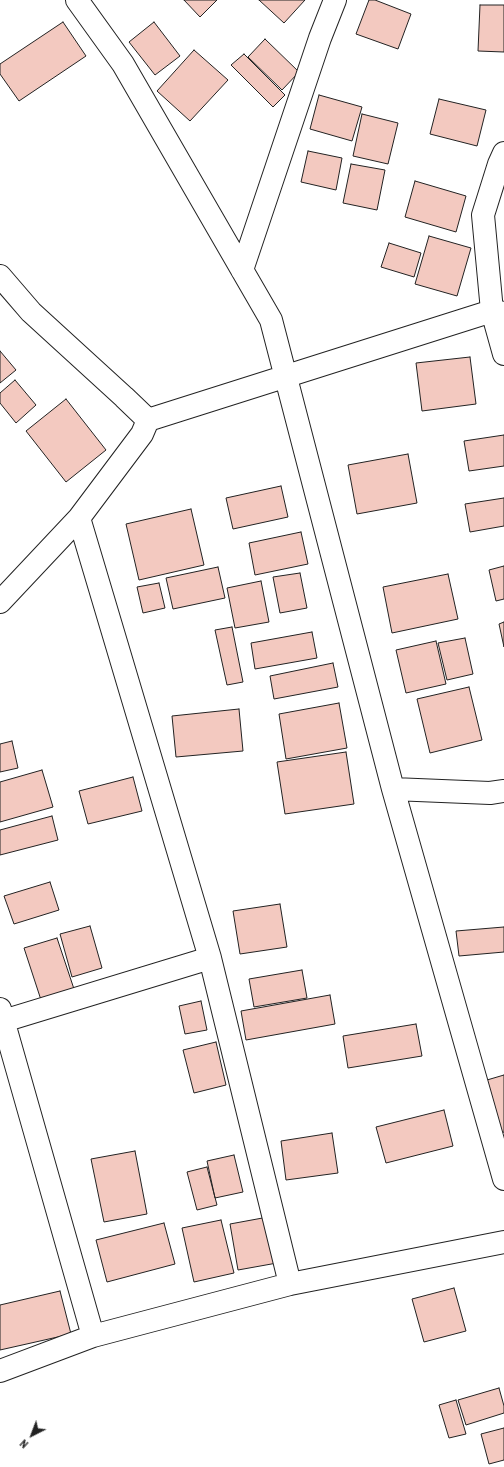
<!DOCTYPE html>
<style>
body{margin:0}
#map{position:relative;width:504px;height:1467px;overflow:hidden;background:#fff;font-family:"Archivo Narrow",sans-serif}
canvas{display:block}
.north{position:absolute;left:12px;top:1415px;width:40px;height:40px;-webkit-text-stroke:3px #fff;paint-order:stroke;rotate:222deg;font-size:11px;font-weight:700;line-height:16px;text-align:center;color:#222}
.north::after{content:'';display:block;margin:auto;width:14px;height:18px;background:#222;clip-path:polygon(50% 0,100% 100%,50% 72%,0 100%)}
</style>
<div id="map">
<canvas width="504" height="1467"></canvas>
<div class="north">N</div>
</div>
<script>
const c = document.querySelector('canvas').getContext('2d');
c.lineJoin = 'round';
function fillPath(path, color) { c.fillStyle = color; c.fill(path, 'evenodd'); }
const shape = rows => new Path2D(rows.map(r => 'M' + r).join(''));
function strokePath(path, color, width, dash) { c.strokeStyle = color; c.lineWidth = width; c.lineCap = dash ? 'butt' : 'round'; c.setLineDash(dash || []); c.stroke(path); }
const building = shape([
 [184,0,217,0,200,17,184,0],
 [259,0,305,0,284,23,259,0],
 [369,0,375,0,411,14,398,49,356,34,369,0],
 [480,5,504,5,504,52,478,51,480,5],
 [63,22,86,56,19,101,0,74,0,64,63,22],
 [154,22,180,56,155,75,129,42,154,22],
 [265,39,299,72,282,90,248,57,265,39],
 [194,50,228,80,190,121,157,91,194,50],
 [244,54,285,95,273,107,231,65,244,54],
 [319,95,362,107,352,141,310,129,319,95],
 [439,99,486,110,477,146,430,134,439,99],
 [362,114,398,123,388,164,353,156,362,114],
 [308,151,342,158,336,190,301,182,308,151],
 [351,164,385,170,377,210,343,203,351,164],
 [415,181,466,196,456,232,405,217,415,181],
 [429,236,471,248,457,296,415,284,429,236],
 [389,243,421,253,414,277,381,267,389,243],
 [0,351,16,370,0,383,0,351],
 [470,357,476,404,422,411,416,363,470,357],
 [15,380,36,405,16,423,0,403,0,393,15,380],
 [66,399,106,450,66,482,26,431,66,399],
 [504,435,504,466,469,471,464,441,504,435],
 [408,454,417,503,357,514,348,465,408,454],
 [281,486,288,517,233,529,226,498,281,486],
 [504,498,504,526,470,532,465,504,504,498],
 [191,509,204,565,139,580,126,524,191,509],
 [301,532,308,564,255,575,249,543,301,532],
 [504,566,504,599,496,601,489,570,504,566],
 [218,567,225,598,173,609,166,578,218,567],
 [300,573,307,608,280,613,273,577,300,573],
 [448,574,458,619,392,633,383,587,448,574],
 [261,581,269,622,235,628,227,588,261,581],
 [159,583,165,608,143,613,137,587,159,583],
 [504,622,504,647,499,624,504,622],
 [232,627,243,682,227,685,215,630,232,627],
 [312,632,317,658,255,669,251,643,312,632],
 [465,638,473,674,447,680,438,643,465,638],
 [436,641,446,684,406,693,396,650,436,641],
 [333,663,338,687,274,699,270,676,333,663],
 [469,687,482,740,430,753,417,699,469,687],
 [339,703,347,748,286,759,279,714,339,703],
 [239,709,243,751,176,757,172,716,239,709],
 [12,741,18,768,0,772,0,744,12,741],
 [346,752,354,804,285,814,277,762,346,752],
 [42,770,53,807,0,822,0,782,42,770],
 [133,777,142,811,88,824,79,791,133,777],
 [52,816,58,840,0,855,0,830,52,816],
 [50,882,59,910,14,924,4,896,50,882],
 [280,904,287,947,240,954,233,911,280,904],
 [90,926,102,968,72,977,60,934,90,926],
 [504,927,504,952,459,956,456,931,504,927],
 [57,938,75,992,42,1003,24,948,57,938],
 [302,970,307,998,254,1007,249,979,302,970],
 [330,995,335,1024,246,1040,241,1011,330,995],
 [201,1001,207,1030,185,1034,179,1006,201,1001],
 [416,1024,422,1056,348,1068,343,1036,416,1024],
 [216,1042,226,1085,194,1093,183,1050,216,1042],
 [504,1075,504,1132,502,1133,487,1080,504,1075],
 [444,1110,453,1146,386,1163,376,1127,444,1110],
 [332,1133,338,1173,286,1180,281,1141,332,1133],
 [135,1151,147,1214,104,1222,91,1159,135,1151],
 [234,1155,243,1192,215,1198,207,1161,234,1155],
 [207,1167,217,1205,197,1210,187,1172,207,1167],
 [268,1217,277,1263,238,1270,230,1224,268,1217],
 [221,1220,234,1273,194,1282,182,1228,221,1220],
 [164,1223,175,1264,107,1282,96,1240,164,1223],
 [454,1288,466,1331,424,1342,412,1299,454,1288],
 [60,1291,71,1334,0,1350,0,1305,60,1291],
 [499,1388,504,1406,504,1413,466,1425,458,1400,499,1388],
 [456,1400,466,1434,449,1438,439,1405,456,1400],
 [504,1428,504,1460,489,1464,481,1434,504,1428]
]);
const minor = shape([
 [77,0,123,64,271,320,393,789,504,1179],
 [242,270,320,38,335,0],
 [0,276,31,312,124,397,148,420,142,434,79,518,0,602],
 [504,313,492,311,504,354],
 [148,420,492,311,483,215,499,164,504,153],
 [393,789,490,793,504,791],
 [210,958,290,1284],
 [0,1009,93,1336],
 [0,1022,210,958,79,518],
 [0,1371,93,1336,290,1284,504,1242]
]);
fillPath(building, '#f3c9c0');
strokePath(building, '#222', 1);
strokePath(minor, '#222', 24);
strokePath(minor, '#fff', 22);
</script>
